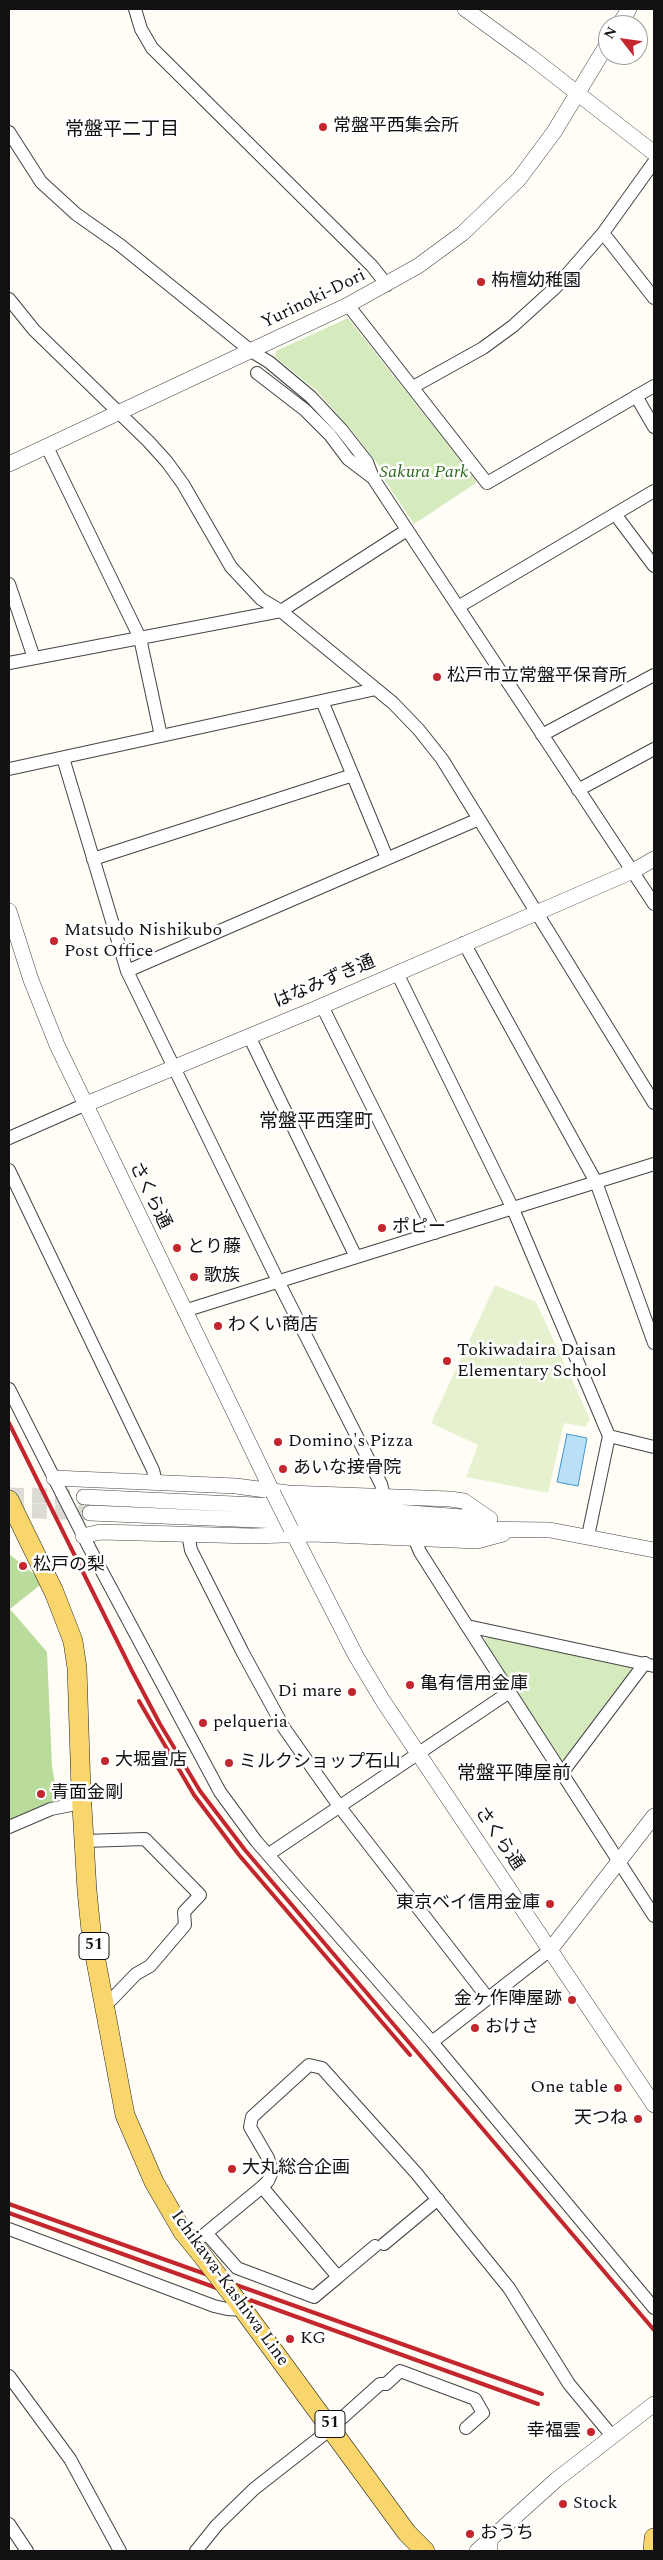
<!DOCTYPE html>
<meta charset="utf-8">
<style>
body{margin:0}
#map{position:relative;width:663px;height:2560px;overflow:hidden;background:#fffdf5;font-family:Spectral,serif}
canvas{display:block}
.frame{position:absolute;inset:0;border:10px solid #111;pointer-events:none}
.north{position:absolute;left:598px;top:15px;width:50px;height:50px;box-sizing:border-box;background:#fff;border:1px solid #a0a0a0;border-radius:50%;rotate:300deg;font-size:14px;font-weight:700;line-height:20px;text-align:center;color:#111}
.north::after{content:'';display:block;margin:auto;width:18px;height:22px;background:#c4262e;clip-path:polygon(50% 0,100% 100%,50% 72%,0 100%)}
</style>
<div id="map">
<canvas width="663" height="2560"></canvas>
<div class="frame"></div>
<div class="north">N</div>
</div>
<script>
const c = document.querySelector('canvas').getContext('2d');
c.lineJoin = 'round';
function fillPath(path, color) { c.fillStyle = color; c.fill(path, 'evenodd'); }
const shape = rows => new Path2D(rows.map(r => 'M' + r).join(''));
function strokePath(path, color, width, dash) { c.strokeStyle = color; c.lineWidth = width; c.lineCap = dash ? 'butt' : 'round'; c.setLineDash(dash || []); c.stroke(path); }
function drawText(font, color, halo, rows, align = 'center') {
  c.font = font + ' Spectral,"Noto Sans JP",serif'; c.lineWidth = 5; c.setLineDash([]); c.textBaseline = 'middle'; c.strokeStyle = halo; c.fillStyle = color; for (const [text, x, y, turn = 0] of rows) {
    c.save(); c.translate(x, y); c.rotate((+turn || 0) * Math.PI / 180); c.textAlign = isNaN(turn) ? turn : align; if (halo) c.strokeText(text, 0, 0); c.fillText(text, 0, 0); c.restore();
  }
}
const green = shape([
 [348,318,475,479,476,483,414,524,384,479,380,467,353,432,317,391,275,357,276,351],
 [490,1636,631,1668,632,1671,568,1757,562,1760,558,1757,483,1640]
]);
const forest = shape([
 [9,1554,44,1582,10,1609,47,1652,52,1767,58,1800,9,1822]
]);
const pitch = shape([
 [495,1285,536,1302,590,1419,585,1427,564,1423,548,1493,466,1477,478,1445,431,1423]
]);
const water = shape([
 [567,1434,587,1438,578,1486,557,1482,567,1434]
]);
const tertiaryTunnel = shape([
 [9,1495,84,1497],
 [9,1510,90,1513]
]);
const pedestrian = shape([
 [493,2551,493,2536]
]);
const minor = shape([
 [135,9,141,29,152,48,372,266,387,285],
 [9,132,41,182,76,214,120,245,251,351,269,362,311,397,341,429,367,462,373,478,654,904],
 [654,162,603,233,654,298],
 [9,299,34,330,149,442,167,462,183,484,231,567,261,599,281,611,393,703,419,730,442,759,654,1103],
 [348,305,487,483,654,386],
 [257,373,305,410,330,435,348,459,373,478],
 [413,387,483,348,513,326,556,287,603,233],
 [636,396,654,427],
 [47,447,140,638,161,736,376,689],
 [615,514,654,566],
 [9,584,34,658],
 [458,607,654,491],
 [9,663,281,611,407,530],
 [322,701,387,858],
 [542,735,654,675],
 [63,758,127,971,278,1281,381,1484,384,1496],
 [9,769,161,736],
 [578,790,654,749],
 [93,859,353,775],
 [464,943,596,1182,654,1343],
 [127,971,479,819],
 [397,973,513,1209,609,1436,588,1536],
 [322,1006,435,1233],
 [249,1036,356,1257],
 [9,1138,84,1105],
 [9,1170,153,1470,156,1482],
 [184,1311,654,1164],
 [9,1389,90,1549,220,1792,256,1841,432,2042,654,2308],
 [609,1436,654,1447],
 [188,1534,191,1550,243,1653,284,1728,339,1806,487,1997],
 [414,1538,420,1552,467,1626],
 [654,1666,467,1626,654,1916],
 [562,1773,645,1663],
 [9,1827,51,1809,81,1803],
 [85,1841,145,1839,200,1895,184,1912,185,1925,150,1966,136,1974,111,2000,104,2001],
 [269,1854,508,1693],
 [432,2042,550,1950],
 [262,2187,268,2181,272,2172,268,2158,250,2127,252,2117,309,2065,322,2068,417,2174,483,2256,509,2288,569,2384,612,2436],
 [9,2229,214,2306,227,2309,244,2310],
 [207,2234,237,2268,314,2297,338,2277],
 [193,2244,262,2187,338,2277,375,2246],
 [384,2244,438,2199],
 [9,2376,70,2459,120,2551],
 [9,2524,27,2551],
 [196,2551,217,2525,254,2489,323,2435,380,2384,386,2384,400,2371,475,2399,483,2413,466,2428]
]);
const tertiary = shape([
 [465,9,531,57,654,153],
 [619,25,629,9],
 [9,464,348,305,418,266,463,233,519,179,554,132,608,43],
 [9,911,31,980,57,1045,273,1493],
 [84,1105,315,1009,633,871,654,859],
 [54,1478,236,1486,288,1493,450,1499,464,1501,490,1519],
 [84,1497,384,1511,489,1519],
 [90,1513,471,1529,550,1530,654,1550],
 [291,1529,356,1656,383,1701,654,2105],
 [83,1536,100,1532,253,1536,312,1534,477,1541,503,1534],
 [550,1950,654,1816],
 [477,2551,556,2480,654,2404]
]);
const primary = shape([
 [9,1500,54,1592,73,1641,77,1668,81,1790,87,1891,92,1940,125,2115,154,2182,183,2232,201,2254],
 [234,2297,407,2533,425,2551],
 [653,2551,654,2538]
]);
const rail = shape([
 [9,1423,132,1671,160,1724,200,1791,245,1850,654,2330],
 [139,1701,194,1795,239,1855,410,2055],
 [9,2204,542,2394],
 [9,2213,538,2404]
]);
const tertiaryBridge = shape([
 [273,1493,291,1529]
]);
const primaryBridge = shape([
 [201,2254,234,2297]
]);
const markers = [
 [323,127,5,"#c4262e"],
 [481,282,5,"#c4262e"],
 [437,677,5,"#c4262e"],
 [54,941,5,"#c4262e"],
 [382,1228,5,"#c4262e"],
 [177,1248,5,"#c4262e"],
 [194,1277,5,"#c4262e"],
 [218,1326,5,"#c4262e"],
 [447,1361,5,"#c4262e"],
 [278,1442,5,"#c4262e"],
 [283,1469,5,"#c4262e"],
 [23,1566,5,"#c4262e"],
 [410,1685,5,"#c4262e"],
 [352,1692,5,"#c4262e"],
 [203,1723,5,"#c4262e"],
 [105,1761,5,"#c4262e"],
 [229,1763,5,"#c4262e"],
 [41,1794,5,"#c4262e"],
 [550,1904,5,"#c4262e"],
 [572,2000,5,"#c4262e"],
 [475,2028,5,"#c4262e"],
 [618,2088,5,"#c4262e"],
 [638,2119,5,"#c4262e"],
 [232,2169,5,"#c4262e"],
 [290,2339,5,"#c4262e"],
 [591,2432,5,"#c4262e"],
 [563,2504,5,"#c4262e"],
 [470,2534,5,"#c4262e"]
];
const shields = [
 [94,1946,30],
 [330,2424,30]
];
const shieldNames = [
 ["51",94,1946],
 ["51",330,2424]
];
const poiNames = [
 ["常盤平西集会所",333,127],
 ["栴檀幼稚園",491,282],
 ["松戸市立常盤平保育所",447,677],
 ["Matsudo Nishikubo",64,931],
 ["Post Office",64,952],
 ["ポピー",392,1228],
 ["とり藤",187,1248],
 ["歌族",204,1277],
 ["わくい商店",228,1326],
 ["Tokiwadaira Daisan",457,1351],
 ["Elementary School",457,1372],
 ["Domino's Pizza",288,1442],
 ["あいな接骨院",293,1469],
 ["松戸の梨",33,1566],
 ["亀有信用金庫",420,1685],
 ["Di mare",342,1692,"right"],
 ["pelqueria",213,1723],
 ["大堀畳店",115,1761],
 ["ミルクショップ石山",239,1763],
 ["青面金剛",51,1794],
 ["東京ベイ信用金庫",540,1904,"right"],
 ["金ヶ作陣屋跡",562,2000,"right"],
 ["おけさ",485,2028],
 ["One table",608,2088,"right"],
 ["天つね",628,2119,"right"],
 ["大丸総合企画",242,2169],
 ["KG",300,2339],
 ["幸福雲",581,2432,"right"],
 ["Stock",573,2504],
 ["おうち",480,2534]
];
const streetNames = [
 ["Yurinoki-Dori",314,300,-26],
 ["はなみずき通",325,983,-23],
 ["さくら通",149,1196,64],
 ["さくら通",498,1839,56],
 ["Ichikawa-Kashiwa Line",229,2289,54]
];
const parkNames = [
 ["Sakura Park",424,473]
];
const neighbourhoodNames = [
 ["常盤平二丁目",122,131],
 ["常盤平西窪町",316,1123],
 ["常盤平陣屋前",514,1775]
];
fillPath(green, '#d5ebbd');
fillPath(forest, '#b9dc9c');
fillPath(pitch, '#e6f2cf');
fillPath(water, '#b9e0f7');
strokePath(water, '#3f96cf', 1);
strokePath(tertiaryTunnel, '#dbdad3', 15, [15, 8]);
strokePath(pedestrian, '#444', 10);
strokePath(minor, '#444', 14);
strokePath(tertiary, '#444', 16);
strokePath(primary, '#222', 20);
strokePath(pedestrian, '#fff', 9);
strokePath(minor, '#fff', 12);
strokePath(tertiary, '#fff', 15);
strokePath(primary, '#f9d66b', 19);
strokePath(rail, '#c4262e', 4);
strokePath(tertiaryBridge, '#444', 16, []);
strokePath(primaryBridge, '#222', 20, []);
strokePath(tertiaryBridge, '#fff', 15);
strokePath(primaryBridge, '#f9d66b', 19);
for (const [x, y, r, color] of markers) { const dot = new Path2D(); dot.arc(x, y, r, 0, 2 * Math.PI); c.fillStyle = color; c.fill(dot); strokePath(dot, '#fff', 2); }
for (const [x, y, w] of shields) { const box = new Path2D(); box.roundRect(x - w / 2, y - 13.5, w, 27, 4); c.fillStyle = '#fff'; c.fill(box); strokePath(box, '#111', 1); }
drawText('bold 16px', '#111', null, shieldNames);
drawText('18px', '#111', '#fff', poiNames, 'left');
drawText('18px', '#111', '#fff', streetNames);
drawText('italic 18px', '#2f6b1f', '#fff', parkNames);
drawText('19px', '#111', '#fff', neighbourhoodNames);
</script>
